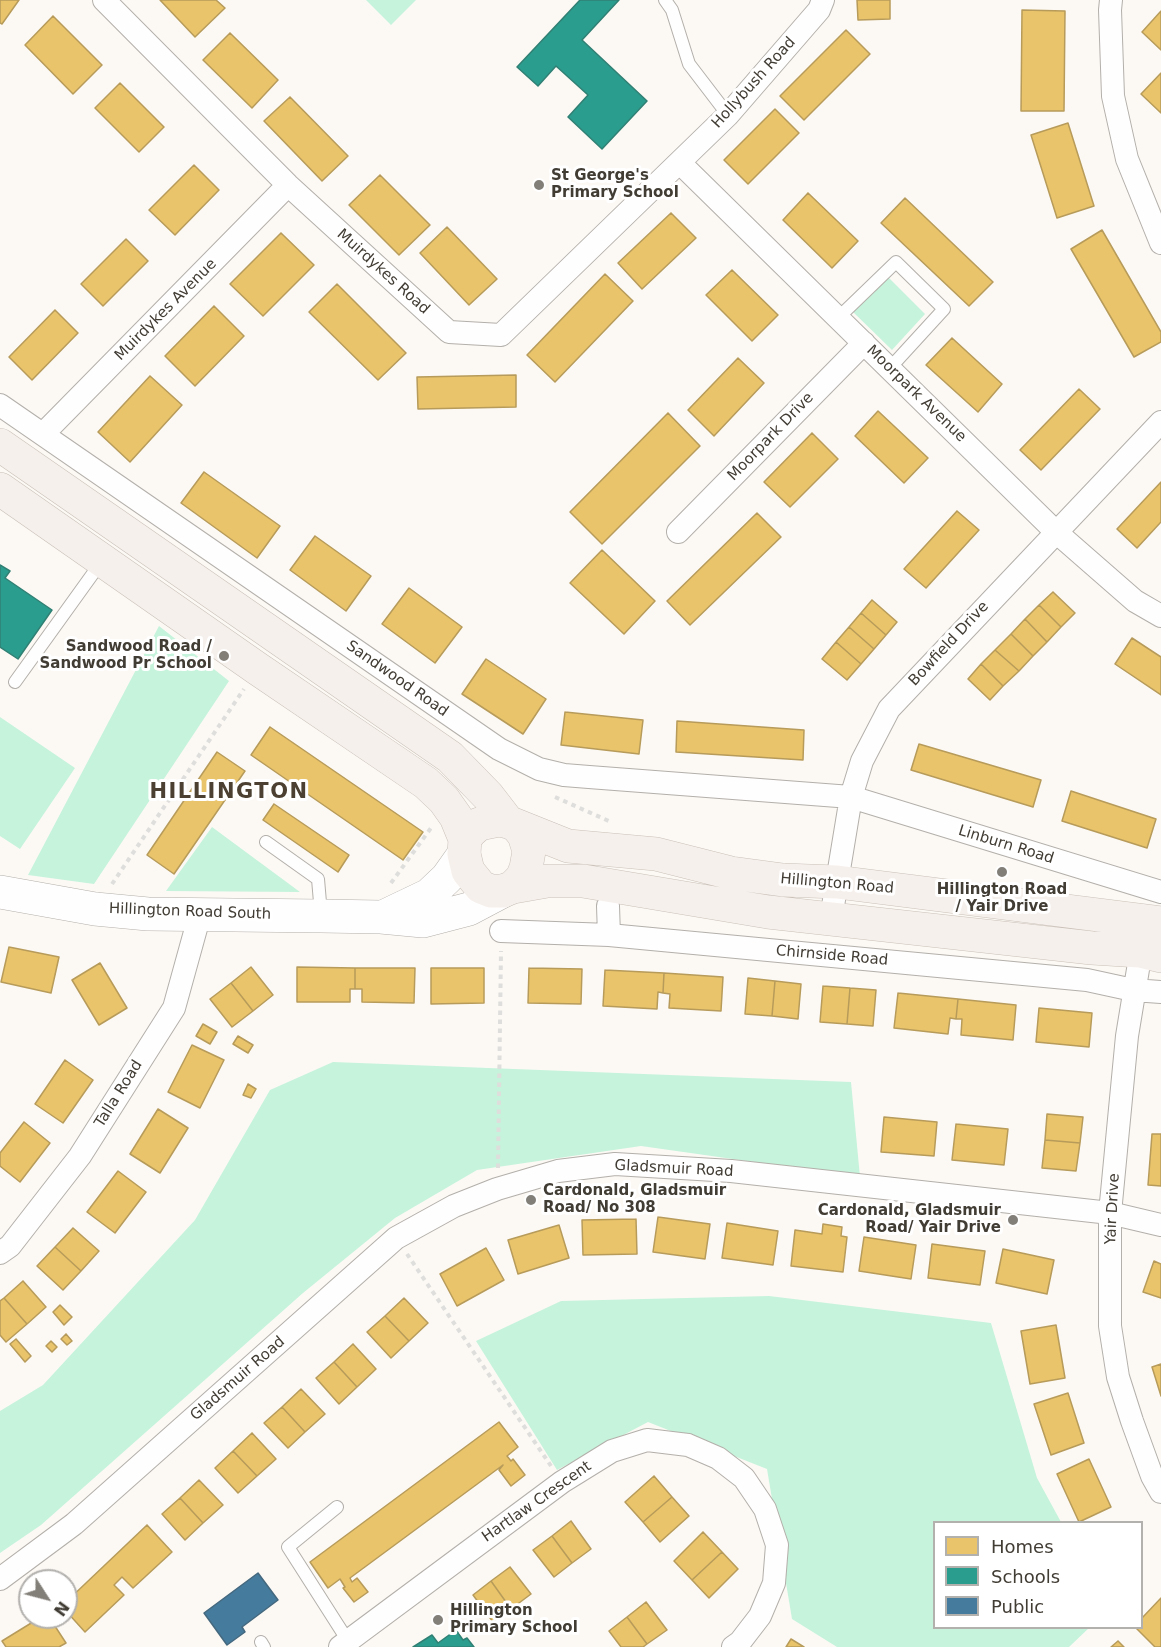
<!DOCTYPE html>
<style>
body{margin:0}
#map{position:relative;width:1161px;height:1647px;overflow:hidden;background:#fcf9f5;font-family:"DejaVu Sans",sans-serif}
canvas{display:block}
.legend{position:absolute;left:933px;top:1521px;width:210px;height:108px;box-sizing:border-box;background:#fff;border:2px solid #b3b1ae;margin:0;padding:8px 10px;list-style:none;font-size:18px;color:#413c34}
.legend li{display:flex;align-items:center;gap:12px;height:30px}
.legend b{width:30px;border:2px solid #b3b1ae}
.north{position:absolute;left:18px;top:1569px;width:60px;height:60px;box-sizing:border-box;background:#fff;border:2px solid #b3b1ae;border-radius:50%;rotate:126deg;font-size:16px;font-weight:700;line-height:24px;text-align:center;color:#413c34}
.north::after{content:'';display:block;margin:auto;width:21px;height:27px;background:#827e78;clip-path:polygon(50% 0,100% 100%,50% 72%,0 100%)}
</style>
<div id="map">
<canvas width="1161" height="1647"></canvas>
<ul class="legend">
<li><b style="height:16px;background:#e9c46a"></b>Homes</li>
<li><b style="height:16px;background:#2a9d8f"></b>Schools</li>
<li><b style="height:16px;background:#457b9d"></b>Public</li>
</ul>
<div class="north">N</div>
</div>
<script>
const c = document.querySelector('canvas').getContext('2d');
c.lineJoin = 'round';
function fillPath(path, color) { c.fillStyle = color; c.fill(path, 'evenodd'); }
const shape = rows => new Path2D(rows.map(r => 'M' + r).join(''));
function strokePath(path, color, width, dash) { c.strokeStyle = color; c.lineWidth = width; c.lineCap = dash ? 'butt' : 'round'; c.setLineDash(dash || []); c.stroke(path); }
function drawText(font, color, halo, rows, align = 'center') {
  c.font = font + ' "DejaVu Sans",sans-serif'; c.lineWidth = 6; c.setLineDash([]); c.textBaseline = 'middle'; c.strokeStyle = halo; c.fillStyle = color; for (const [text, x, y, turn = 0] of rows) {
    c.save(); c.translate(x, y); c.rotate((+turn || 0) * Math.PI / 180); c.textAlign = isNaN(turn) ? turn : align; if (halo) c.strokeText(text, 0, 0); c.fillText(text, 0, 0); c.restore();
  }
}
const green = shape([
 [366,0,416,0,391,25],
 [888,277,925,314,892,350,852,311],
 [159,626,229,681,94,884,28,875],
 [0,717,75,768,20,849,0,836],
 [212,827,300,892,166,891],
 [333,1062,851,1082,860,1177,641,1146,477,1170,395,1218,303,1293,41,1525,0,1553,0,1411,43,1385,195,1220,270,1090],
 [769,1296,991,1323,1037,1478,1061,1522,934,1522,934,1628,1089,1628,1069,1647,837,1647,792,1619,767,1469,648,1422,557,1470,476,1341,561,1301]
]);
const homes = shape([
 [0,0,19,0,2,24,0,23,0,0],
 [160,0,216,0,225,8,195,37,160,0],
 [857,0,890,0,890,19,858,20,857,0],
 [1022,10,1065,11,1064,111,1021,111,1022,10],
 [1161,11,1161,50,1142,32,1161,11],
 [53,16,102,65,73,94,25,45,53,16],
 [846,30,870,54,804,120,780,96,846,30],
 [230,33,278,80,252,108,203,60,230,33],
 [1161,73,1161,113,1141,94,1161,73],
 [120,83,164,127,139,152,95,108,120,83],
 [290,97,348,156,322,181,264,121,290,97],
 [775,109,799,133,748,184,724,160,775,109],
 [1068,123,1094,206,1057,218,1031,135,1068,123],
 [194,165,219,190,175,235,149,210,194,165],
 [380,175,430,225,399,255,349,205,380,175],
 [808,193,858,241,832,268,783,220,808,193],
 [905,198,993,282,969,306,881,223,905,198],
 [671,213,696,238,642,289,618,263,671,213],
 [447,227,497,279,469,305,420,253,447,227],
 [1102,230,1161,332,1161,342,1134,357,1071,249,1102,230],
 [281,233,314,265,263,316,230,284,281,233],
 [126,239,148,261,103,306,81,284,126,239],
 [732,270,778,315,752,341,706,295,732,270],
 [605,274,633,301,555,382,527,355,605,274],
 [337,284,406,353,378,380,309,312,337,284],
 [214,306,244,336,195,386,165,356,214,306],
 [55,310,78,333,32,380,9,357,55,310],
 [952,338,1002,384,978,412,926,365,952,338],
 [738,358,764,383,714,436,688,410,738,358],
 [516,375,516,407,418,409,417,377,516,375],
 [150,376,182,405,130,462,98,432,150,376],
 [1079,389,1100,409,1041,470,1020,450,1079,389],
 [878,411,928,458,904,483,855,436,878,411],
 [668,413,700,446,602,544,570,512,668,413],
 [812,433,838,459,790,507,764,482,812,433],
 [204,472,280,526,257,558,181,503,204,472],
 [1161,482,1161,522,1137,548,1117,529,1161,482],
 [957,511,979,530,926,588,904,569,957,511],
 [757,513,781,537,690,625,667,601,757,513],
 [315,536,371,576,346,611,290,570,315,536],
 [602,550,655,601,624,634,570,583,602,550],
 [409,588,462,627,435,663,382,624,409,588],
 [1053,592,1075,613,1061,627,1039,605,1053,592],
 [872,600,897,622,886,635,861,613,872,600],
 [1039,605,1061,627,1047,642,1025,619,1039,605],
 [861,613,886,635,874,649,849,627,861,613],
 [1025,619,1047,642,1033,656,1011,634,1025,619],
 [849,627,874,649,861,664,836,642,849,627],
 [1011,634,1033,656,1019,671,995,650,1011,634],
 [1132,638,1161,657,1161,695,1115,664,1132,638],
 [836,642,861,664,847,680,822,659,836,642],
 [995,650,1019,671,1003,686,981,664,995,650],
 [486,659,546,699,523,734,462,694,486,659],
 [981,664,1003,686,990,700,968,679,981,664],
 [565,712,643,720,639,754,561,745,565,712],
 [677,721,804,730,803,760,676,752,677,721],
 [270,727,423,832,403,860,251,755,270,727],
 [919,744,1041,780,1033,807,911,770,919,744],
 [217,752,245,771,174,874,147,855,217,752],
 [1071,791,1156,819,1147,848,1062,821,1071,791],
 [274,804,349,855,338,872,263,820,274,804],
 [9,947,59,957,51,993,1,982,9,947],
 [100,963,127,1008,99,1025,72,980,100,963],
 [251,967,273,995,253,1011,231,983,251,967],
 [297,967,355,968,355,989,350,989,350,1002,297,1002,297,967],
 [355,968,415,968,414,1003,362,1002,362,989,355,989,355,968],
 [431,968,484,968,484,1003,431,1004,431,968],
 [529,968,582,969,581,1004,528,1003,529,968],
 [605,970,664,973,663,993,658,992,657,1009,603,1006,605,970],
 [664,973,723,977,721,1011,669,1008,670,994,663,993,664,973],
 [748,978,775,981,772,1016,745,1014,748,978],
 [775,981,801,984,798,1019,772,1016,775,981],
 [231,983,253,1011,232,1027,210,999,231,983],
 [823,986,850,988,847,1024,820,1022,823,986],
 [850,988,876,990,873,1026,847,1024,850,988],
 [898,993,958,999,956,1019,950,1018,948,1034,894,1028,898,993],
 [958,999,1016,1005,1013,1040,961,1035,962,1019,956,1019,958,999],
 [1039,1008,1092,1013,1089,1047,1036,1042,1039,1008],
 [203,1024,217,1032,210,1044,196,1036,203,1024],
 [238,1036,253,1045,248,1053,233,1044,238,1036],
 [192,1045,224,1060,200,1108,168,1092,192,1045],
 [65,1060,93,1080,63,1123,35,1104,65,1060],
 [248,1084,256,1089,251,1098,243,1095,248,1084],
 [158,1109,188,1128,160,1173,130,1154,158,1109],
 [1047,1114,1083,1117,1080,1143,1045,1140,1047,1114],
 [884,1117,937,1122,934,1156,881,1152,884,1117],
 [24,1122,50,1143,20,1182,0,1166,0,1153,24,1122],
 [956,1124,1008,1129,1004,1165,952,1160,956,1124],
 [1152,1134,1161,1134,1161,1186,1148,1185,1152,1134],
 [1045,1140,1080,1143,1076,1171,1042,1168,1045,1140],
 [118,1171,146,1192,115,1233,87,1212,118,1171],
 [658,1217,710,1224,705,1259,653,1252,658,1217],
 [636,1219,637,1254,583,1255,582,1220,636,1219],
 [727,1223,778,1231,773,1265,722,1258,727,1223],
 [823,1224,842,1227,841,1236,847,1237,843,1272,791,1266,795,1230,822,1234,823,1224],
 [559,1225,569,1258,518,1274,508,1240,559,1225],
 [73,1228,99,1251,81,1271,55,1247,73,1228],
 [864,1237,916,1245,911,1279,859,1271,864,1237],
 [932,1244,985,1251,980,1285,928,1278,932,1244],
 [55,1247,81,1271,63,1290,37,1266,55,1247],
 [486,1248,504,1280,457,1306,440,1274,486,1248],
 [1003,1249,1054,1260,1047,1294,996,1283,1003,1249],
 [1154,1261,1161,1264,1161,1298,1143,1292,1154,1261],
 [23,1281,46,1307,27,1324,4,1298,23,1281],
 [4,1298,27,1324,6,1342,0,1335,0,1301,4,1298],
 [404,1298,428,1323,409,1341,385,1316,404,1298],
 [60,1305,72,1317,64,1325,53,1312,60,1305],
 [385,1316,409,1341,391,1358,367,1332,385,1316],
 [1056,1325,1065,1378,1030,1384,1021,1331,1056,1325],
 [66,1334,72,1341,67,1345,61,1339,66,1334],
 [16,1339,31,1356,25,1362,10,1344,16,1339],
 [51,1341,57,1347,52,1352,46,1346,51,1341],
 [353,1344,376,1369,357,1387,334,1362,353,1344],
 [334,1362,357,1387,339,1404,316,1378,334,1362],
 [1161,1364,1161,1396,1152,1367,1161,1364],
 [301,1389,325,1414,305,1432,282,1407,301,1389],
 [1068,1393,1084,1443,1051,1455,1034,1404,1068,1393],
 [282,1407,305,1432,288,1448,264,1423,282,1407],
 [499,1422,518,1447,507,1456,511,1461,513,1459,525,1475,511,1486,499,1470,503,1465,350,1578,352,1582,357,1578,368,1592,354,1602,343,1588,345,1587,340,1579,328,1588,310,1562,499,1422],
 [252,1433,276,1459,257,1476,233,1451,252,1433],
 [233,1451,257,1476,238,1493,215,1468,233,1451],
 [1089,1459,1111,1507,1079,1522,1057,1474,1089,1459],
 [654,1476,672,1497,643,1522,625,1502,654,1476],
 [199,1480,223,1505,203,1523,180,1498,199,1480],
 [672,1497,689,1516,660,1542,643,1522,672,1497],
 [180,1498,203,1523,185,1540,162,1514,180,1498],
 [571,1521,591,1549,572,1563,552,1536,571,1521],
 [147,1525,172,1552,133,1588,122,1577,114,1585,124,1595,85,1632,66,1611,66,1602,147,1525],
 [703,1532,722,1552,692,1580,674,1561,703,1532],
 [552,1536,572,1563,554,1577,533,1550,552,1536],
 [722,1552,738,1569,709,1598,692,1580,722,1552],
 [510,1567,531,1594,511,1609,491,1581,510,1567],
 [491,1581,511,1609,493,1622,473,1595,491,1581],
 [1161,1598,1161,1647,1155,1647,1136,1628,1142,1628,1142,1618,1161,1598],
 [646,1602,667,1630,647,1644,627,1617,646,1602],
 [41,1617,49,1617,66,1643,59,1647,6,1647,2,1641,41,1617],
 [627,1617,647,1644,643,1647,621,1647,609,1631,627,1617],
 [791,1639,804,1647,786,1647,791,1639],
 [1118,1641,1124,1647,1111,1647,1118,1641]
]);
const schools = shape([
 [580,0,619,0,582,40,647,101,602,149,568,117,588,95,556,66,538,86,517,67,580,0],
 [0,565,10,571,5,578,52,610,18,659,0,647,0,565],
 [456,1630,463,1640,467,1638,474,1647,413,1647,432,1635,438,1643,456,1630]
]);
const public = shape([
 [258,1573,278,1600,242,1627,245,1632,227,1645,204,1613,258,1573]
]);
const path = shape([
 [555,797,611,822],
 [391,883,431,828],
 [112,884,244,689],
 [498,1168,501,951],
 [407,1254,551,1466]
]);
const lane = shape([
 [665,0,672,10,689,64,728,115],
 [838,318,896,262,944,309,890,368],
 [15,682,102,561],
 [266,842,318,879,321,914],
 [337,1507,288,1547,348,1641],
 [261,1642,264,1647]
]);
const street = shape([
 [104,0,288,185,449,332,501,335,728,115,819,10,823,0],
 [1111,0,1110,10,1113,96,1127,159,1161,243],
 [680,163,1056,532,1135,601,1161,616],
 [0,405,499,749,539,769,564,775,589,777,851,797,1161,892],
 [43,434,288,185],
 [678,532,864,343],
 [608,906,609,935],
 [831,918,851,797,862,761,889,709,1161,422],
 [501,931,609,935,1087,980,1133,990,1161,992],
 [1143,939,1127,1036,1110,1213,1110,1326,1118,1377,1132,1421,1152,1476,1161,1492],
 [0,1253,10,1246,80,1156,174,1008,200,914],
 [0,1579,74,1524,396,1238,454,1206,497,1189,558,1171,615,1164,731,1171,1110,1213,1161,1225],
 [340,1647,562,1482,612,1451,647,1440,688,1445,718,1458,744,1478,765,1509,777,1545,774,1583,760,1616,740,1642,733,1647]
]);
const secondary = shape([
 [0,892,95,909,148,914,321,916,381,917,423,921,469,909,503,891],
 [385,916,429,895,447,878,464,854]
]);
const primary = shape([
 [0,445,450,757,488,796,508,822],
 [0,489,258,669,426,783,444,800,456,817,465,839],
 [517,826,524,835,529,851,526,868,522,878,513,887,503,891,491,891,481,887,468,871,464,854,465,839,470,832,479,824,499,820,508,822,568,846,656,854,731,873,783,880,837,882,1161,923],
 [513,887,547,881,583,881,768,912,1092,948,1140,951,1161,956]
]);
const markers = [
 [539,185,6,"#827e78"],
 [224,656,6,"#827e78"],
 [1002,872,6,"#827e78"],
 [531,1200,6,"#827e78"],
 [1013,1220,6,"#827e78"],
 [438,1620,6,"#827e78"]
];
const streetNames = [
 ["Hollybush Road",754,83,-48],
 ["Muirdykes Road",383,272,42],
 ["Muirdykes Avenue",166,310,-45],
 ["Moorpark Avenue",916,394,44],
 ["Moorpark Drive",771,437,-46],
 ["Bowfield Drive",949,644,-47],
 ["Sandwood Road",397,679,35],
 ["Linburn Road",1006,845,17],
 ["Hillington Road",837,884,5],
 ["Hillington Road South",190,912,2],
 ["Chirnside Road",832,956,5],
 ["Talla Road",119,1094,-58],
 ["Gladsmuir Road",674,1169,3],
 ["Yair Drive",1113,1209,-87],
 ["Gladsmuir Road",238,1379,-41],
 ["Hartlaw Crescent",537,1502,-35]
];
const poiNames = [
 ["St George's",551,176],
 ["Primary School",551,193],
 ["Sandwood Road /",212,647,"right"],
 ["Sandwood Pr School",212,664,"right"],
 ["Hillington Road",1002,890,"center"],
 ["/ Yair Drive",1002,907,"center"],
 ["Cardonald, Gladsmuir",543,1191],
 ["Road/ No 308",543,1208],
 ["Cardonald, Gladsmuir",1001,1211,"right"],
 ["Road/ Yair Drive",1001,1228,"right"],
 ["Hillington",450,1611],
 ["Primary School",450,1628]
];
const districtNames = [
 ["HILLINGTON",229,793]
];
fillPath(green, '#c6f3db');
fillPath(homes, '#e9c46a');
strokePath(homes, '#b79b5a', 1.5);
fillPath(schools, '#2a9d8f');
strokePath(schools, '#318074', 1.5);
fillPath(public, '#457b9d');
strokePath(public, '#44687e', 1.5);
strokePath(lane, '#b3afaa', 14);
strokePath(street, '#b3afaa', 24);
strokePath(secondary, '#b3afaa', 34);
strokePath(primary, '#c9c0b8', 34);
strokePath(path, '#dededc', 4, [4.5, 4.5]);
strokePath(lane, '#fffefe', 12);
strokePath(street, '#fffefe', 22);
strokePath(secondary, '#fffefe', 33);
strokePath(primary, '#f6f0ec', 33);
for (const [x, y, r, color] of markers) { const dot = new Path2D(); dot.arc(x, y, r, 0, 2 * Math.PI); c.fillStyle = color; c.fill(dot); strokePath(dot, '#fff', 2); }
drawText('15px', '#413c34', '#fff', streetNames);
drawText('bold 15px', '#413c34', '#fff', poiNames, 'left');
c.letterSpacing = '1.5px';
drawText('bold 21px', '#4b4031', '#fff', districtNames);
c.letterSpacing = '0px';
</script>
